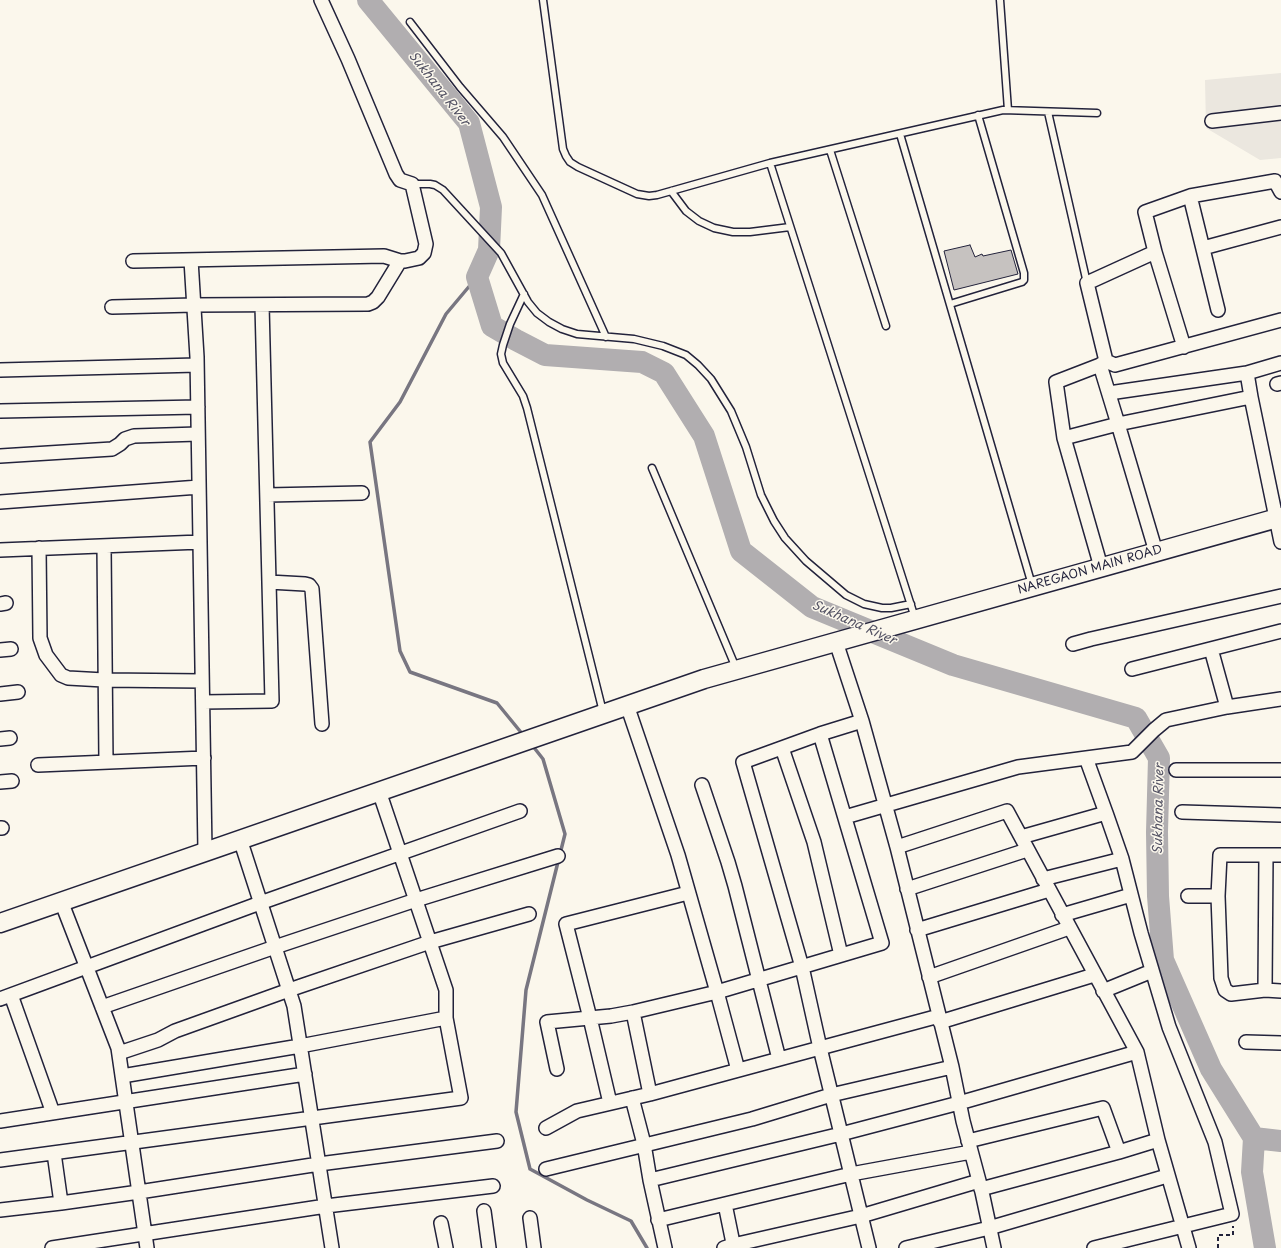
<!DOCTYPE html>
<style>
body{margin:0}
canvas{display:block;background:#fbf7ec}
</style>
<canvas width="1281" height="1248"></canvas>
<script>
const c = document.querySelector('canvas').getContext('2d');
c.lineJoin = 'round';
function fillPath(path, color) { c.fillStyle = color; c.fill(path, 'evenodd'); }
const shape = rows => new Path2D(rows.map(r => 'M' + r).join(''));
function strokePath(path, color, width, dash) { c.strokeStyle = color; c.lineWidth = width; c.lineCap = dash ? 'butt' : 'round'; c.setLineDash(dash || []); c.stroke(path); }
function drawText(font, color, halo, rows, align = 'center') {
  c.font = font + ' "Playpen Sans",sans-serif'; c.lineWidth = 3; c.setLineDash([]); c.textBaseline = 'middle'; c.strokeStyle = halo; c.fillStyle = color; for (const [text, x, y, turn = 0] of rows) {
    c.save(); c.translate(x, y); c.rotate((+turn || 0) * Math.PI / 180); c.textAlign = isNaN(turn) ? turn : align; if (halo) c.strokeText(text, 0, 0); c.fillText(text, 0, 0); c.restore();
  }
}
const built = shape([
 [1281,73,1281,158,1260,160,1206,128,1205,80]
]);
const stream = shape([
 [477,277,446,314,400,402,370,442,400,651,410,672,497,703,524,736],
 [532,745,543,759,565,834,526,990,516,1112,530,1169,587,1200,631,1221,647,1248]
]);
const river = shape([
 [368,0,469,123,491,207,489,250,477,277,492,326,516,340,545,355,642,362,664,373,704,436,741,551,812,607,953,665,1136,718,1159,758,1157,832,1158,896,1163,960,1211,1069,1254,1138,1252,1172,1265,1248],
 [1254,1138,1281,1141]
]);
const building = shape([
 [970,245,975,257,982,254,983,256,1011,250,1018,274,954,290,944,251,970,245]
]);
const path = shape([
 [1218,1248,1218,1235,1233,1235,1233,1226]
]);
const lane = shape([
 [543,0,563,149,566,156,570,162,578,167,637,194,649,196,657,195,770,163,1003,110,1097,113],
 [1000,0,1008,110],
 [410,22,460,87,503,137,542,195,606,337],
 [1048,112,1087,283],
 [900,134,1032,585],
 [830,150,886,326],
 [770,163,915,618],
 [412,184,430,184,435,185,443,190,501,253,528,302,537,313,549,322,562,329,577,334,634,339,663,346,686,355,698,365,711,379,731,411,746,447,761,495,774,521,785,538,806,561,846,595,864,604,882,608,891,608,911,604],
 [671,191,686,211,699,221,714,228,733,232,750,232,790,227],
 [524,294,510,324,503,345,501,354,503,363,523,396,527,408,603,712],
 [950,304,1022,282,1024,280,1024,273,978,115],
 [652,468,736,668]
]);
const street = shape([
 [1212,121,1281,113],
 [1203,248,1281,227],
 [1155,252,1184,347],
 [191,260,197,357,205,851],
 [133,261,384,256,400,261,405,261,419,258,424,253,426,244,412,184,400,180,396,174,348,59,321,0],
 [112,307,194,305,368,304,373,302,378,297,400,261],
 [1218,310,1190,196,1275,181,1281,192],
 [1106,361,1115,365,1281,320],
 [0,370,197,365],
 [1277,384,1281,383],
 [1109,393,1247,373],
 [1251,397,1247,373,1281,363],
 [0,411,198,407],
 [1064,438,1056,382,1100,365],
 [0,456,112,449,120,444,125,439,134,436,198,434],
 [267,495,362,493],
 [0,502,199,487],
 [104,546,106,762],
 [39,548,40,638,46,655,61,675,68,678,104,680,202,681],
 [0,550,200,542],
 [1156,552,1118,424,1251,397,1281,542],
 [1101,567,1064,438,1118,424,1100,365,1106,361,1087,283,1155,252,1145,212,1190,196],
 [269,582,305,584,309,585,312,589,322,724],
 [0,604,6,603],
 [836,642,862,721],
 [1073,644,1091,639,1281,596],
 [1211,649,1227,707],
 [0,650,11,649],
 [1132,669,1281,631],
 [0,694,18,692],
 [203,702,272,701,262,305],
 [627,705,678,855,717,992,882,943,820,734,862,721,897,847,952,1067,963,1121,982,1192,994,1248],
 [820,734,743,762,802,967,820,1048,939,1016],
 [0,739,10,738],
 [782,748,814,842,841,955],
 [1086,758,1106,813],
 [38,765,204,758],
 [1176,770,1281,770],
 [0,782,12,781],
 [702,785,728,862,735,886,779,1059],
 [1182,812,1281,815],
 [845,817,1018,767,1132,752,1154,730,1166,720,1227,707,1281,699],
 [0,828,2,828],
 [1021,837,1106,813,1122,859,1141,933,1169,1027,1215,1142,1232,1214,1094,1248],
 [240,839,294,1006,332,1248],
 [1043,879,1122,859],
 [907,889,1027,850],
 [1188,896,1218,896,1220,855,1281,855],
 [1218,896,1221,978,1225,990,1231,994,1265,990,1281,991],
 [61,901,118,1048,147,1248],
 [1062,915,1131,895],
 [917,930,1049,890],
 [929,977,1069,928],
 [1265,990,1266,855],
 [1103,991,1152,971],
 [11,995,53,1113],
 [0,999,260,903,520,811],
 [102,1007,275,947,416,900,558,856],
 [633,1012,650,1094],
 [940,1022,1094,975],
 [1246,1042,1281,1043],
 [1137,1052,1158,1140],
 [119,1053,158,1040,175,1031,289,990,430,942,529,914],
 [557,1069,547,1022,611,1016,633,1012,717,992,738,1070],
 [122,1076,300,1046,446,1018],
 [632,1098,644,1144,650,1180],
 [610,1103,590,1018,566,924,688,893],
 [0,1121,305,1074],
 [546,1128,577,1111,650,1094,820,1048,869,1248],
 [968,1141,1103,1108,1119,1152,1158,1140,1189,1248],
 [54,1153,61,1203,139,1192,319,1164,497,1141],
 [0,1160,461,1098,446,1018,446,990,379,791],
 [546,1169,752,1119,831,1095,952,1067],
 [981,1189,1119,1152],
 [725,1204,734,1248],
 [0,1210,61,1203],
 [484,1211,489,1248],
 [530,1218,534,1248],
 [658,1220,851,1174,971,1152],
 [441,1223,446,1248],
 [52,1248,326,1206,493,1186],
 [665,1248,650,1180,841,1134,959,1103,1137,1052,1007,811,897,847],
 [724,1248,733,1245,861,1216,979,1181],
 [906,1248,989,1228,1167,1176]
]);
const secondary = shape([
 [0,923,704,679,1281,517]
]);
const streetNames = [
 ["NAREGAON MAIN ROAD",1090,570,-16]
];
const waterNames = [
 ["Sukhana River",439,89,52],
 ["Sukhana River",854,623,24],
 ["Sukhana River",1159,809,-89]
];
fillPath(built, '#ebe7df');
strokePath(stream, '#787681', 3.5);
strokePath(river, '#b1aeb0', 22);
fillPath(building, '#c6c2c0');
strokePath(building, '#22223b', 1);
strokePath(lane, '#22223b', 9);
strokePath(street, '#22223b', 16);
strokePath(secondary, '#22223b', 21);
strokePath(path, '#22223b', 2, [4, 3]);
strokePath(lane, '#fbf7ec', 6);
strokePath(street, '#fbf7ec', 13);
strokePath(secondary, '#fbf7ec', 18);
drawText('12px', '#22223b', '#fbf7ec', streetNames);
drawText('italic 13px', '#545364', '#fbf7ec', waterNames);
</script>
